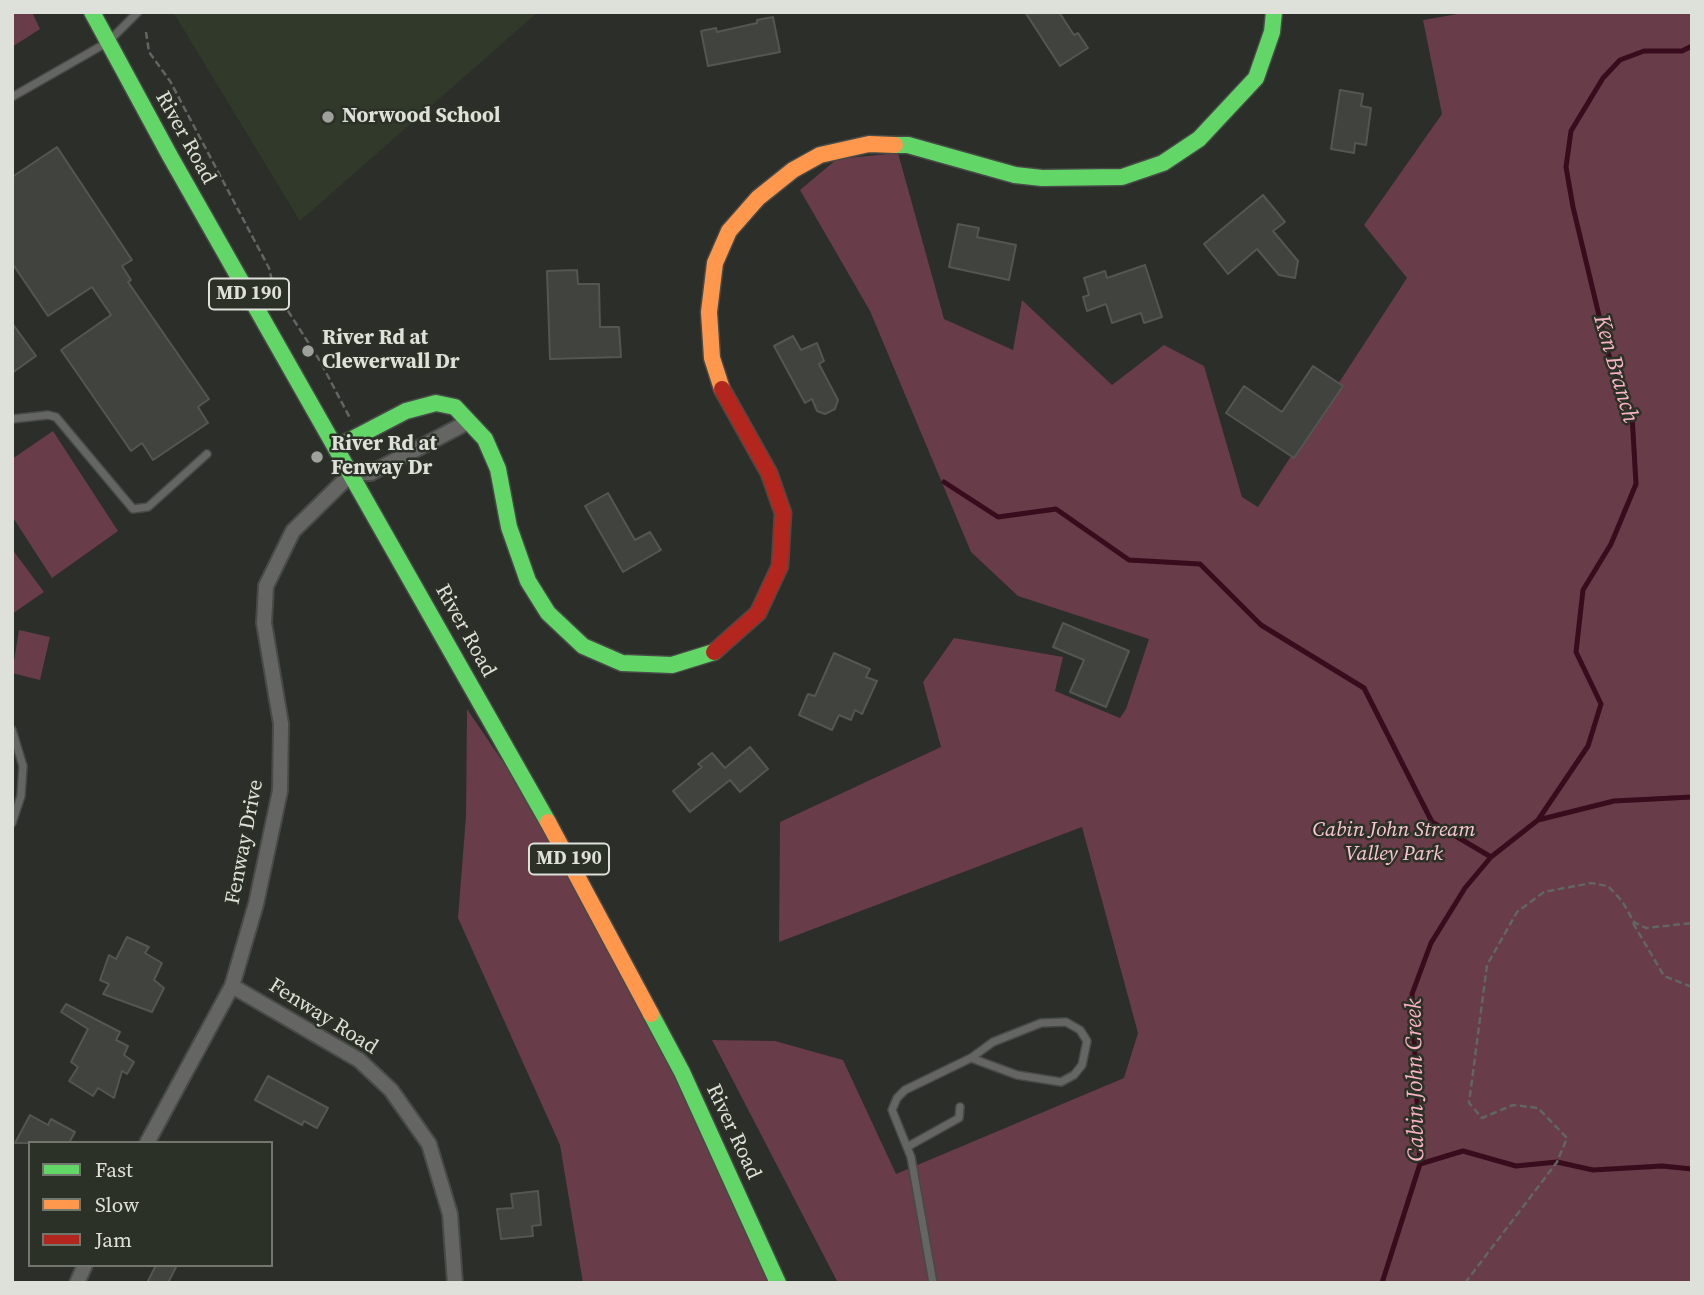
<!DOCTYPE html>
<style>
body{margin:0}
#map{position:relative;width:1704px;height:1295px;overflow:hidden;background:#2b2e29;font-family:"Source Serif 4",serif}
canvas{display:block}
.frame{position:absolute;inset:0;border:14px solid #dde1da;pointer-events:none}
.legend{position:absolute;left:28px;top:1141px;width:245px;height:126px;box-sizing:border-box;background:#2b3126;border:2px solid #72776e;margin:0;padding:9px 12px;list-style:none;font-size:21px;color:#dde1da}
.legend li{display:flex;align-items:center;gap:14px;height:35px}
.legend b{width:35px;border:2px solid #72776e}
</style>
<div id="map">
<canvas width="1704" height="1295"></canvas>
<div class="frame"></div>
<ul class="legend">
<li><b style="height:9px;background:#63d668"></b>Fast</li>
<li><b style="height:9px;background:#ff974d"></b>Slow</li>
<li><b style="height:9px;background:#b3261e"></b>Jam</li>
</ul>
</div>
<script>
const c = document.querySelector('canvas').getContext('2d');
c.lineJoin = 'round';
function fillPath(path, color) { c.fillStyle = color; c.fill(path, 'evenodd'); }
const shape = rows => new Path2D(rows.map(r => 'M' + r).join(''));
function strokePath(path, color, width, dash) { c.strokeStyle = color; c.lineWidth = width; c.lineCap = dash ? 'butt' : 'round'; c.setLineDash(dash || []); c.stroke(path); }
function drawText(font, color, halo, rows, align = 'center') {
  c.font = font + ' "Source Serif 4",serif'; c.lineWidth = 5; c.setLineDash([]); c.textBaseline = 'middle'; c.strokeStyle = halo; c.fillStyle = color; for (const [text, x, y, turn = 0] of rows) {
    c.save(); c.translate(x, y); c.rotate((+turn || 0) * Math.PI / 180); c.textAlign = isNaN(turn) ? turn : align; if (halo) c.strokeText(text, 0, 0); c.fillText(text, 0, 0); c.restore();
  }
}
const built = shape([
 [173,12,538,12,300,221]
]);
const green = shape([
 [12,12,32,12,40,29,12,47],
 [1469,12,1692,12,1692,1283,838,1283,712,1040,775,1041,843,1060,896,1174,1124,1078,1138,1033,1082,827,779,942,780,822,941,747,923,682,954,638,1063,657,1055,691,1120,718,1126,709,1149,639,1018,596,971,552,870,311,800,190,837,159,898,153,944,319,1013,350,1022,300,1112,385,1164,345,1204,366,1242,497,1258,507,1407,278,1364,225,1442,114,1423,20],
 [53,431,118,531,52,578,12,516,12,459],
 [12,549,44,592,12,614],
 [19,630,50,637,40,680,12,673],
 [467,709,569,859,778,1283,583,1283,560,1145,458,918,466,816]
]);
const stream = shape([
 [944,482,998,517,1056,509,1129,560,1200,564,1261,625,1364,688,1432,822,1491,857],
 [1538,820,1588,746,1601,704,1576,652,1583,590,1611,544,1636,484,1632,415,1608,353,1573,207,1566,167,1571,131,1603,78,1620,60,1644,51,1682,51,1692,46],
 [1420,1164,1463,1151,1516,1166,1557,1162,1593,1170,1662,1166,1692,1169],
 [1382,1283,1420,1164,1412,994,1431,943,1465,888,1491,857,1538,820,1614,801,1692,797]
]);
const building = shape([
 [1025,12,1059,12,1074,35,1078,33,1088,48,1060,66,1025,12],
 [773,17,780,52,708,66,701,31,716,28,717,32,757,23,757,20,773,17],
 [1340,90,1363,94,1361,106,1371,108,1366,145,1355,143,1354,153,1331,149,1340,90],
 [57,147,132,260,122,266,131,280,128,282,209,399,198,407,208,423,153,460,142,443,131,451,61,350,111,315,92,287,48,316,12,263,12,177,57,147],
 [1263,195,1285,222,1273,231,1298,261,1295,278,1279,275,1257,249,1228,274,1204,244,1263,195],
 [958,224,979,228,977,237,1016,245,1009,280,949,267,958,224],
 [1145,265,1162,317,1144,323,1141,313,1112,323,1106,304,1087,311,1083,297,1089,295,1084,278,1105,271,1107,278,1145,265],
 [577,270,578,284,599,284,600,327,619,327,621,357,550,359,547,271,577,270],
 [12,323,36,356,12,373,12,323],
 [793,336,801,350,817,343,824,361,819,364,838,400,835,409,825,414,817,411,812,399,805,403,774,346,793,336],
 [1313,366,1343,386,1294,458,1226,413,1244,386,1282,412,1313,366],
 [608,493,635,540,650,532,661,550,623,572,585,506,608,493],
 [1063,623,1129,651,1106,707,1070,692,1084,660,1053,647,1063,623],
 [834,653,870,669,866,677,877,681,862,714,855,710,851,720,839,715,832,730,799,715,808,694,815,696,834,653],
 [750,747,768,769,740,792,730,780,690,812,673,791,702,767,698,764,712,753,725,768,750,747],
 [127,937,149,947,145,953,162,963,154,980,164,988,152,1012,103,994,109,984,100,980,109,955,116,959,127,937],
 [66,1004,120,1032,116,1040,128,1046,124,1055,134,1062,127,1074,122,1071,114,1098,98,1088,93,1096,69,1081,78,1067,71,1062,88,1029,61,1012,66,1004],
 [268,1076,328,1108,317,1128,304,1121,302,1125,255,1100,268,1076],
 [30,1115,48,1125,51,1119,75,1132,69,1143,15,1143,30,1115],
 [538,1191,541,1225,532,1226,533,1236,501,1239,497,1209,513,1208,511,1194,538,1191],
 [156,1265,177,1265,168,1283,147,1283,156,1265]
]);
const path = shape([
 [146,32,149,52,170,81,269,268,274,289,320,361,351,420],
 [1633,923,1664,976,1692,987],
 [1465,1283,1557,1162,1567,1138,1538,1108,1513,1105,1482,1118,1469,1103,1487,965,1517,912,1544,892,1591,883,1608,886,1622,901,1634,922,1646,928,1692,923]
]);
const lane = shape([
 [12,97,108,42,138,12],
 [12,419,48,415,56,417,133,509,148,507,207,454],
 [12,730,23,766,21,796,12,823],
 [907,1147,959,1118,960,1107],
 [933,1283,911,1157,892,1110,897,1098,905,1090,971,1058,993,1042,1041,1023,1066,1022,1080,1030,1087,1041,1082,1065,1074,1075,1061,1082,1017,1075,971,1058]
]);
const street = shape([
 [232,986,359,1060,391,1090,429,1144,450,1214,455,1283],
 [147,1143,232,986,256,904,280,791,281,724,264,623,266,586,293,531,352,473,371,473,468,422],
 [77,1283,85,1265]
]);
const fast = shape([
 [92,12,170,156,548,822],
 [895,145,908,145,1015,175,1042,178,1122,177,1163,163,1199,139,1256,78,1272,32,1274,12],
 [337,447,406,411,436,403,455,407,485,439,498,469,509,527,528,581,548,613,583,646,622,663,672,665,714,652],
 [651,1014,682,1072,778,1283]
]);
const slow = shape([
 [722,389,712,358,709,312,715,263,729,231,758,198,793,170,820,155,869,144,895,145],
 [548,822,651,1014]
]);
const jam = shape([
 [714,652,758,613,780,566,783,513,769,473,722,389]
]);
const markers = [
 [328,117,7,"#9fa29c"],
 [308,351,7,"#9fa29c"],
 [317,457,7,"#9fa29c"]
];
const shields = [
 [249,294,80],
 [569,859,80]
];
const shieldNames = [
 ["MD 190",249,294],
 ["MD 190",569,859]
];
const poiNames = [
 ["Norwood School",342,117],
 ["River Rd at",322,339],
 ["Clewerwall Dr",322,363],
 ["River Rd at",331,445],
 ["Fenway Dr",331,469]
];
const streetNames = [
 ["River Road",185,138,61],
 ["River Road",465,631,61],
 ["Fenway Drive",245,842,-79],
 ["Fenway Road",323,1017,32],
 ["River Road",733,1132,65]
];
const parkNames = [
 ["Cabin John Stream",1394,831],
 ["Valley Park",1394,855]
];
const waterNames = [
 ["Ken Branch",1615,369,74],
 ["Cabin John Creek",1416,1080,-91]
];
fillPath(built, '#30392a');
fillPath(green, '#683c48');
strokePath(stream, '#380c1c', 5);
fillPath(building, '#41433f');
strokePath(building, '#535651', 2);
strokePath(lane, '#474a46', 10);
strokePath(street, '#474a46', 18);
strokePath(fast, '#474a46', 19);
strokePath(slow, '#474a46', 19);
strokePath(jam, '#474a46', 19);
strokePath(path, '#636562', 2.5, [7, 3.5]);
strokePath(lane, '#656664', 7);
strokePath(street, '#656664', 14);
strokePath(fast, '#63d668', 16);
strokePath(slow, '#ff974d', 16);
strokePath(jam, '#b3261e', 16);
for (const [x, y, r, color] of markers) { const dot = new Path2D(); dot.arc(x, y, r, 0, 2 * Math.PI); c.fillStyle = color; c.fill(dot); strokePath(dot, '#2b3126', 2.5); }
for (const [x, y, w] of shields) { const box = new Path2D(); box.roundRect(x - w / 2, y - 15.5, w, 31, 5); c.fillStyle = '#2b3126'; c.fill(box); strokePath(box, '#dde1da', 2); }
drawText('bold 19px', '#dde1da', null, shieldNames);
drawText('bold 21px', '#dde1da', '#2b3126', poiNames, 'left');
drawText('21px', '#dde1da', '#2b3126', streetNames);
drawText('italic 21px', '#fbc5d3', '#2b3126', parkNames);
drawText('italic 23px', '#fab3c5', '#2b3126', waterNames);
</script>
